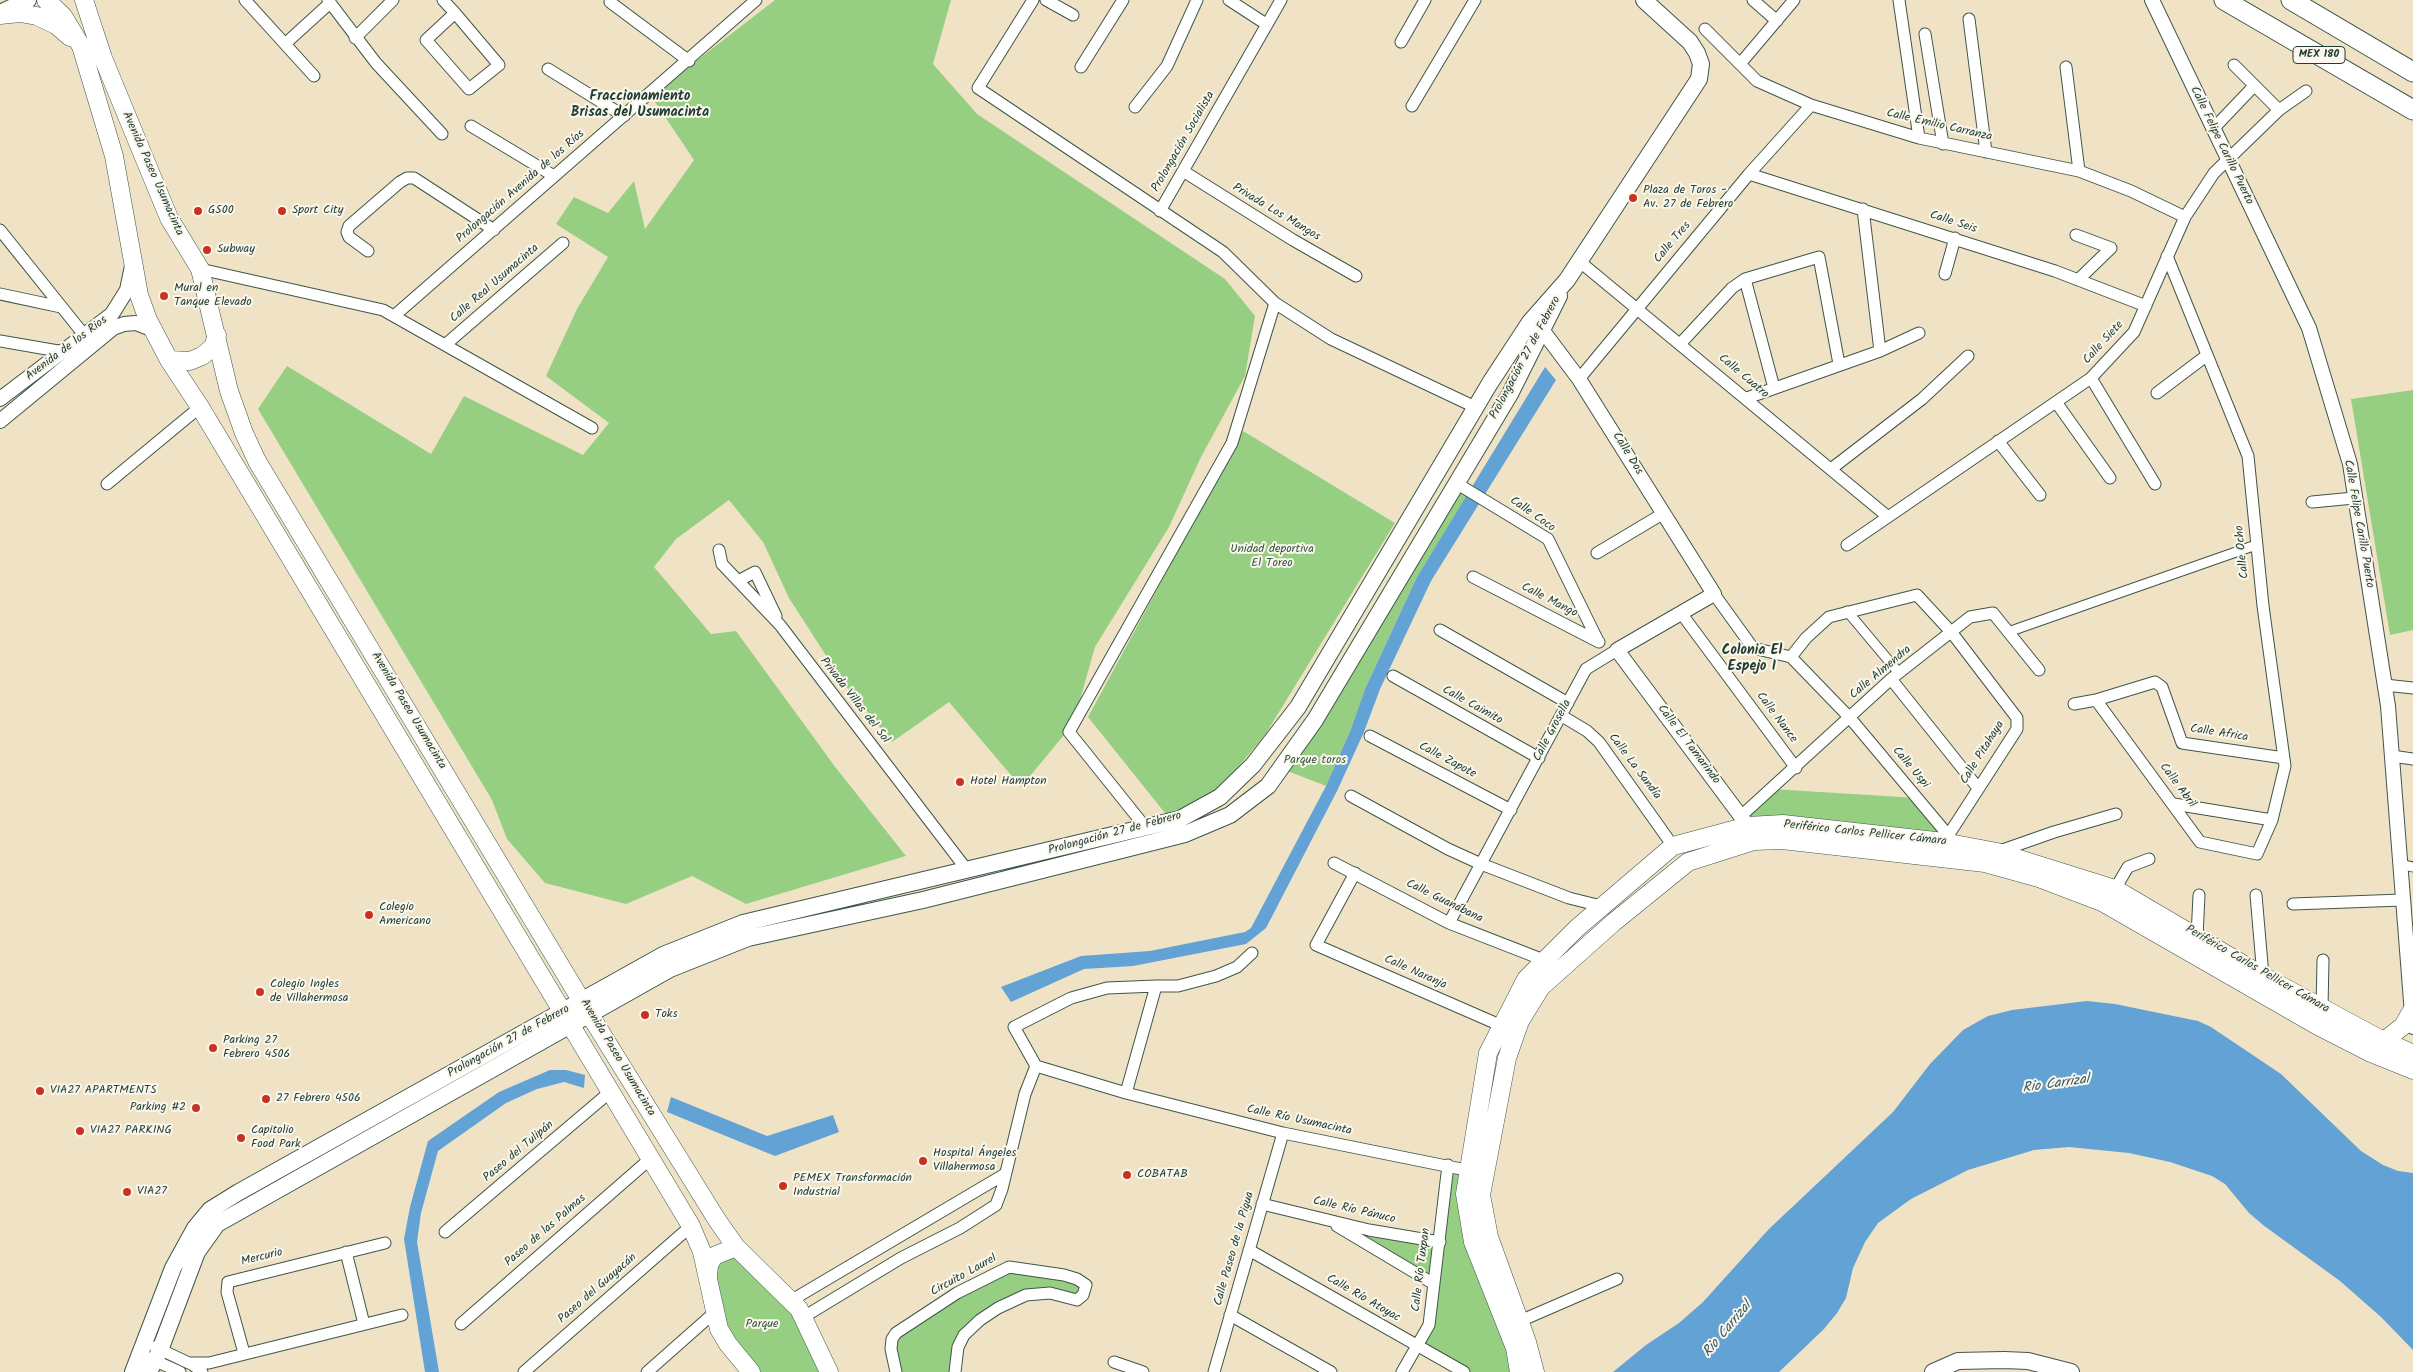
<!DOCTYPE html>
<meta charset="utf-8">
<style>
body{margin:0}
canvas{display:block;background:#f0e3c5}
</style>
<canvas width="2413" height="1372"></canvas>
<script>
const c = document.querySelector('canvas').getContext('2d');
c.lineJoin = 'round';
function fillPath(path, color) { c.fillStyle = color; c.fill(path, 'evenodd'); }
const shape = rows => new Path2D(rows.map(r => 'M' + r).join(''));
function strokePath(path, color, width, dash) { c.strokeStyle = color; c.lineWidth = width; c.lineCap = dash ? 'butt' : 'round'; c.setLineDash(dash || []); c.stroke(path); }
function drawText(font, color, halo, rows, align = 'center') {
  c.font = font + ' Kalam,sans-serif'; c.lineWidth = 4; c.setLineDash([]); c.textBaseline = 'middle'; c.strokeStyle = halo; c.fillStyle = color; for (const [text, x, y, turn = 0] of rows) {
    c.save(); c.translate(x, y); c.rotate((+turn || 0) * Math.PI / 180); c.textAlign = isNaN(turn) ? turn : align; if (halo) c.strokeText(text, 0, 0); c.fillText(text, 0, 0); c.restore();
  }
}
const green = shape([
 [775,0,951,0,933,64,977,114,1225,279,1255,316,1245,376,1201,457,1169,527,1095,647,1073,724,1021,787,949,702,892,742,845,685,789,598,763,542,729,500,676,539,654,567,711,634,736,631,836,768,906,856,746,904,692,876,626,904,545,883,507,839,492,800,258,409,287,366,431,454,464,396,583,455,609,423,546,376,577,309,608,257,556,224,574,197,608,213,634,181,645,229,694,160,651,96],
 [2413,390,2413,630,2390,635,2351,399],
 [1243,431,1395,523,1265,735,1218,791,1169,818,1088,717],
 [1456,483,1470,491,1417,577,1365,689,1351,729,1326,786,1285,770],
 [1772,789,1917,798,1948,835,1741,816],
 [1448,1165,1468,1169,1519,1372,1464,1372,1417,1345,1429,1325,1434,1284,1325,1218,1439,1242],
 [736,1247,792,1300,829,1372,751,1372,728,1344,709,1270],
 [1009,1267,1078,1279,1083,1295,1026,1295,964,1335,955,1372,896,1372,892,1339]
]);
const water = shape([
 [1545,367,1556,380,1431,581,1380,689,1364,732,1337,791,1266,928,1246,944,1133,966,1084,969,1011,1002,1001,987,1081,956,1150,951,1245,932,1251,928,1326,786,1351,729,1365,689,1417,577],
 [2087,1001,2115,1004,2198,1021,2211,1027,2281,1074,2361,1151,2383,1165,2398,1171,2413,1173,2413,1350,2381,1317,2340,1281,2263,1225,2249,1213,2225,1184,2212,1176,2170,1162,2129,1153,2069,1147,2034,1150,1968,1170,1911,1199,1878,1223,1865,1242,1853,1268,1846,1298,1837,1313,1824,1329,1779,1372,1613,1372,1646,1345,1679,1323,1703,1302,1769,1229,1893,1112,1930,1064,1963,1030,1988,1016,2012,1010],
 [550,1070,566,1070,585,1075,584,1088,564,1082,537,1089,506,1103,438,1151,421,1213,417,1242,439,1372,425,1372,404,1239,410,1207,428,1141,499,1092],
 [671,1097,767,1136,833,1115,839,1132,775,1156,667,1112]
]);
const pedestrian = shape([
 [1847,611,1899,673],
 [2008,632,2256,545],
 [2400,864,2413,867]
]);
const minor = shape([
 [245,0,314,76],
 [328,0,376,63,442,134],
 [443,0,455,13,499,65,469,89,426,40,455,13],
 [1033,0,978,88,1223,252,1275,303,1331,339,1475,407],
 [1046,0,1073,15],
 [1229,0,1266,24],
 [1753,0,1777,21],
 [1899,0,1919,138],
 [610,2,689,61],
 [1969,19,1986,152],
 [1705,29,1757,81,1811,105,1919,138,2079,171,2131,191,2185,217],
 [1925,34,1943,144],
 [355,38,393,0],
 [1401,42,1425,0],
 [286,43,330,3],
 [1740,64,1794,0],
 [2234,65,2279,110],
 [1081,67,1123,0],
 [2066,67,2079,171],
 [548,69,624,116],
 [1412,106,1475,0],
 [1135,107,1167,66,1197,0],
 [471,126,554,176],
 [2213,129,2254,86],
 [1183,171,1293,240,1356,276],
 [1749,174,2055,271,2146,306],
 [1863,209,1880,351],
 [1160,211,1281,0],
 [0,230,85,336],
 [2076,235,2111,248,2078,280],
 [368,251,349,237,347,232,349,226,400,182,407,178,414,178,494,230],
 [1579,261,1887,516],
 [200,269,383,310,592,428],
 [1945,274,1955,238],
 [1745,279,1774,388],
 [0,294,61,307],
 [394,316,756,0],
 [0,341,64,352],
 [1681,343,1732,288,1745,279,1819,257,1839,364],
 [445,345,563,243],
 [2091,378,2155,484],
 [1579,379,1749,174,1811,105],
 [2157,393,2206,356],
 [1747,398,1880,351,1919,333],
 [2056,402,2110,478],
 [1998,441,2040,495],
 [1831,469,1922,399,1968,356],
 [1456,483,1548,539,1598,641],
 [107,484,200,407],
 [2312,502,2354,498],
 [1847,545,2091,378,2134,332,2185,217,2214,173,2279,110,2306,91],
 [719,550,722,564,780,625,967,870],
 [1597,553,1664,513],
 [1473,577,1599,642],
 [738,581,755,572,776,616],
 [1714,594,1753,648,1791,657,1850,718,1948,835],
 [1681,613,1796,768],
 [1440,630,1568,703],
 [1791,657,1806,638,1829,617,1917,595,1952,633,2017,718,2017,729,1944,842],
 [1393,676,1539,758],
 [1891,679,1978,788],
 [2385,685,2413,688],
 [2096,700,2200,842,2257,854,2272,820,2285,766,2263,606,2248,456,2167,256],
 [2074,704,2096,700,2155,682,2162,687,2182,743,2284,758],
 [1562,716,1587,731,1599,742,1673,846],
 [1370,736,1511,810],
 [2392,756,2413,759],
 [1351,796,1448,849,1481,864,1569,898,1601,906],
 [2174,804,2272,820],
 [1741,816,1891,679,1970,617,1993,613,2039,670],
 [1146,828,1069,732,1232,443,1275,303],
 [1997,852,2054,832,2116,814],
 [1334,863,1449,923,1544,960],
 [1355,873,1316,945,1502,1026],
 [2115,889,2128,867,2149,859],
 [2256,895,2263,976],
 [2293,904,2402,900],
 [1449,923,1586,669,1617,650],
 [2197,937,2199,895],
 [1156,986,1126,1093,1036,1066,1014,1027,1071,998,1107,988,1156,986,1178,986,1216,976,1237,967,1252,953],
 [2322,1008,2323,960],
 [1126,1093,1283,1133,1476,1172],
 [1262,1204,1369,1230,1440,1242],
 [1337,1226,1434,1284],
 [445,1232,610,1092],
 [1249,1250,1464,1372],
 [346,1252,364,1324],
 [792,1300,1005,1174],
 [1230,1315,1331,1372],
 [802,1318,901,1258,960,1228,996,1205,1002,1189,1025,1094,1036,1066],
 [1520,1321,1617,1279],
 [461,1324,650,1159],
 [155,1347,193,1365,202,1372],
 [244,1353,227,1292,228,1282,385,1243],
 [149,1358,180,1372],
 [1114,1362,1143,1372],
 [189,1363,209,1363,402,1315],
 [524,1372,691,1226],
 [647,1372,715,1312],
 [896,1372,891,1349,892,1339,896,1333,957,1293,1009,1267,1064,1275,1077,1279,1086,1285,1083,1295,1077,1300,1050,1293,1026,1295,998,1308,980,1320,964,1335,958,1347,955,1372],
 [1214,1372,1283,1133],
 [1402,1372,1429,1325,1448,1165]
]);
const tertiary = shape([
 [2152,0,2309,328,2350,464,2388,706,2413,1027],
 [1535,325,1543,331,1579,379,1714,594,1617,650,1748,826,1751,834],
 [0,399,112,314,127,290,132,266],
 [0,421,113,328,124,324,136,323,154,330]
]);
const secondary = shape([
 [0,13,28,0],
 [133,1372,173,1268,195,1228,210,1210,239,1192,663,955,743,923,1180,819,1220,797,1253,765,1298,707,1490,383,1530,322,1567,280,1699,79,1701,64,1697,53,1690,42,1644,0],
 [149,1372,160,1350,197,1252,217,1224,670,969,748,938,923,900,1185,834,1230,815,1268,786,1315,720,1510,394,1559,296],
 [1933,1372,1958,1361,2004,1360,2028,1361,2071,1372]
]);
const primary = shape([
 [46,0,63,16,81,46,114,156,139,295,148,320,169,360,200,407,691,1226,702,1252,719,1329,728,1344,751,1372],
 [84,0,103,58,169,218,200,269,229,391,244,433,257,461,590,1015,717,1220,736,1247,799,1309,829,1372],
 [0,15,20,13,37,16,56,25,70,37],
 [169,360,190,361,202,356,213,347,217,335],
 [2384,1041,2403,1026,2411,1012],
 [708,1276,709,1265,714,1256,736,1247],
 [1519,1372,1515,1348,1473,1242,1465,1194,1488,1053,1526,979,1577,928,1673,846,1748,826,1783,824,1944,842,1997,852,2115,889,2263,976,2378,1038,2413,1054],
 [1535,1372,1527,1342,1489,1237,1481,1195,1507,1058,1520,1021,1541,987,1614,922,1688,862,1754,841,1782,840,1985,863,2039,878,2102,902,2318,1026,2371,1053,2413,1070]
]);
const trunk = shape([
 [2224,0,2413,110],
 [2291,0,2413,72]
]);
const markers = [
 [1633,198,5,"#c8321e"],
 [198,211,5,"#c8321e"],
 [282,211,5,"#c8321e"],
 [207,250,5,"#c8321e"],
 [164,296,5,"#c8321e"],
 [960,782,5,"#c8321e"],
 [369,915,5,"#c8321e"],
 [260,992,5,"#c8321e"],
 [645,1015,5,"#c8321e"],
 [213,1048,5,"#c8321e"],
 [40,1091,5,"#c8321e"],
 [266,1099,5,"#c8321e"],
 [196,1108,5,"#c8321e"],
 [80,1131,5,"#c8321e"],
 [241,1138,5,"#c8321e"],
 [923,1161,5,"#c8321e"],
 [1127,1175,5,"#c8321e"],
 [783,1186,5,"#c8321e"],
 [127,1192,5,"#c8321e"]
];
const shields = [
 [2319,55,52]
];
const shieldNames = [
 ["MEX 180",2319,55]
];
const streetNames = [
 ["Calle Emilio Carranza",1939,126,13],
 ["Prolongación Socialista",1184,142,-60],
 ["Calle Felipe Carillo Puerto",2221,146,64],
 ["Avenida Paseo Usumacinta",152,174,66],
 ["Prolongación Avenida de los Ríos",521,187,-41],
 ["Privada Los Mangos",1276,213,31],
 ["Calle Seis",1953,223,18],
 ["Calle Tres",1673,243,-50],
 ["Calle Real Usumacinta",495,284,-41],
 ["Calle Siete",2104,343,-48],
 ["Avenida de los Rios",67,349,-37],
 ["Prolongación 27 de Febrero",1526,358,-62],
 ["Calle Cuatro",1743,377,40],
 ["Calle Dos",1627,454,58],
 ["Calle Coco",1532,515,35],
 ["Calle Felipe Carillo Puerto",2358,524,80],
 ["Calle Ocho",2243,552,-96],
 ["Calle Mango",1549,601,27],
 ["Calle Almendra",1881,673,-40],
 ["Privada Villas del Sol",854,701,52],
 ["Calle Caimito",1472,706,29],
 ["Avenida Paseo Usumacinta",408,711,59],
 ["Calle Nance",1776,718,53],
 ["Calle Grosella",1553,731,-62],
 ["Calle Africa",2219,734,9],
 ["Calle El Tamarindo",1688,745,53],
 ["Calle Pitahaya",1983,753,-58],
 ["Calle Zapote",1447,761,28],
 ["Calle La Sandía",1634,767,53],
 ["Calle Uspi",1910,768,50],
 ["Calle Abril",2177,786,53],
 ["Prolongación 27 de Febrero",1115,834,-15],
 ["Periférico Carlos Pellicer Cámara",1865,834,6],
 ["Calle Guanábana",1444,902,26],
 ["Periférico Carlos Pellicer Cámara",2257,970,30],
 ["Calle Naranja",1415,973,24],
 ["Prolongación 27 de Febrero",509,1042,-29],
 ["Avenida Paseo Usumacinta",617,1058,59],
 ["Calle Río Usumacinta",1299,1121,12],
 ["Paseo del Tulipán",519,1152,-40],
 ["Calle Río Pánuco",1354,1211,13],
 ["Paseo de las Palmas",546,1231,-41],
 ["Calle Paseo de la Pigua",1235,1249,-74],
 ["Mercurio",262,1258,-14],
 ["Calle Río Tuxpan",1422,1270,-83],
 ["Circuito Laurel",964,1276,-29],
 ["Paseo del Guayacán",598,1289,-41],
 ["Calle Río Atoyac",1363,1299,30]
];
const poiNames = [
 ["Plaza de Toros -",1643,191],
 ["Av. 27 de Febrero",1643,205],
 ["G500",208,211],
 ["Sport City",292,211],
 ["Subway",217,250],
 ["Mural en",174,289],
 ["Tanque Elevado",174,303],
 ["Hotel Hampton",970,782],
 ["Colegio",379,908],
 ["Americano",379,922],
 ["Colegio Ingles",270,985],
 ["de Villahermosa",270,999],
 ["Toks",655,1015],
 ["Parking 27",223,1041],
 ["Febrero 4506",223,1055],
 ["VIA27 APARTMENTS",50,1091],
 ["27 Febrero 4506",276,1099],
 ["Parking #2",186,1108,"right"],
 ["VIA27 PARKING",90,1131],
 ["Capitolio",251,1131],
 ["Food Park",251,1145],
 ["Hospital Ángeles",933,1154],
 ["Villahermosa",933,1168],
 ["COBATAB",1137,1175],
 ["PEMEX Transformación",793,1179],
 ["Industrial",793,1193],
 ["VIA27",137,1192]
];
const parkNames = [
 ["Unidad deportiva",1272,550],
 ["El Toreo",1272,564],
 ["Parque toros",1315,761],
 ["Parque",762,1325]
];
const neighbourhoodNames = [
 ["Fraccionamiento",640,98],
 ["Brisas del Usumacinta",640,114],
 ["Colonia El",1752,652],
 ["Espejo I",1752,668]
];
const waterNames = [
 ["Rio Carrizal",2056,1085,-8],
 ["Rio Carrizal",1728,1330,-50]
];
fillPath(green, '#97cf82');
fillPath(water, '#62a2d5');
strokePath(pedestrian, '#3e564a', 11);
strokePath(minor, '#3e564a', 13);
strokePath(tertiary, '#3e564a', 16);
strokePath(secondary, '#3e564a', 18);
strokePath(primary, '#3e564a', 19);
strokePath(trunk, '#3e564a', 21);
strokePath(pedestrian, '#fff', 9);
strokePath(minor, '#fff', 11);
strokePath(tertiary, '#fff', 14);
strokePath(secondary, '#fff', 16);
strokePath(primary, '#fff', 18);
strokePath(trunk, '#fff', 19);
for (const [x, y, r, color] of markers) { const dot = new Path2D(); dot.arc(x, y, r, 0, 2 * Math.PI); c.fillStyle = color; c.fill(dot); strokePath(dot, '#fbf7ec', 2); }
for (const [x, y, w] of shields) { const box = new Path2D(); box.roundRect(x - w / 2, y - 8.5, w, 17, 4); c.fillStyle = '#fbf7ec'; c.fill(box); strokePath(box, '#1f3d34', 1); }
drawText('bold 11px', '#1f3d34', null, shieldNames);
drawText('12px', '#1f3d34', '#fbf7ec', streetNames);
drawText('12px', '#1f3d34', '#fbf7ec', poiNames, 'left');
drawText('12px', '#375a44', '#fbf7ec', parkNames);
drawText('bold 14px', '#1f3d34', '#fbf7ec', neighbourhoodNames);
drawText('italic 14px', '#335b64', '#fbf7ec', waterNames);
</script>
